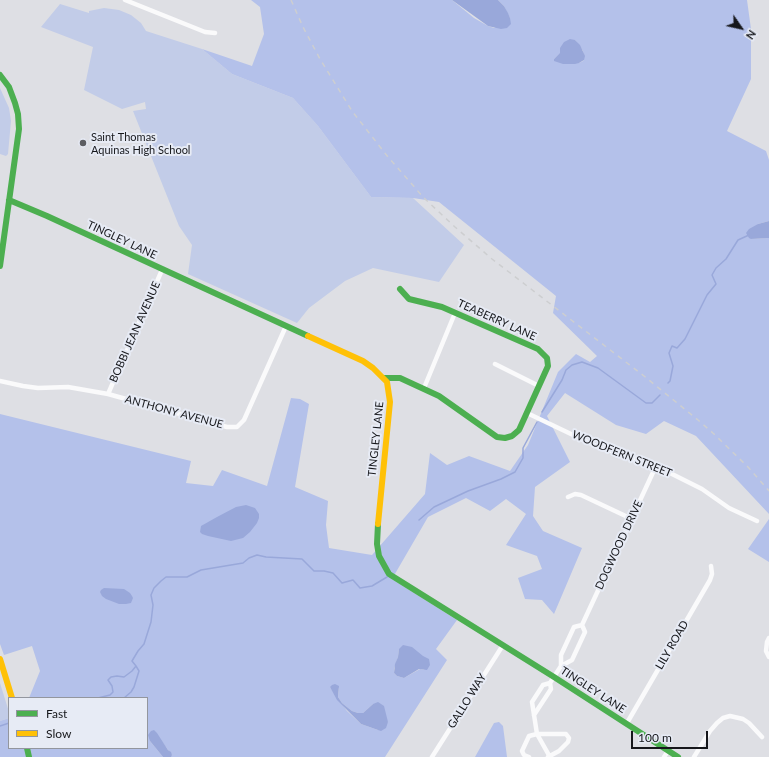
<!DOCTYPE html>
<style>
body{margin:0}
#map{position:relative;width:769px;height:757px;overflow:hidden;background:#dedfe4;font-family:Lato,sans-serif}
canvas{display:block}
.legend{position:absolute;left:8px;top:697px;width:140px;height:52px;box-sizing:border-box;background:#e7ebf5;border:1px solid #93969e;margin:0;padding:5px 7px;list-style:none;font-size:12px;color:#16171b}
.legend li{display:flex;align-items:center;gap:8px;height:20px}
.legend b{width:20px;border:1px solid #93969e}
.north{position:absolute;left:721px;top:8px;width:40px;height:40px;-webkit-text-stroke:3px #e7ebf5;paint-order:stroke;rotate:124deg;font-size:11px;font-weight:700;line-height:16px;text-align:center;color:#16171b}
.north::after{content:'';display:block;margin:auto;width:14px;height:18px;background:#16171b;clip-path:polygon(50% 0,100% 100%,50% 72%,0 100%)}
.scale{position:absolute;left:631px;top:731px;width:77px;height:18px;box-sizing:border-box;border:2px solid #16171b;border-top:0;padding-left:5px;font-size:12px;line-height:14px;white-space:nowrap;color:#16171b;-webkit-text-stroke:3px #e7ebf5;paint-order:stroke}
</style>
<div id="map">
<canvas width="769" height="757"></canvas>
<ul class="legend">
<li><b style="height:5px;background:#4caf50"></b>Fast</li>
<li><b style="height:5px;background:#ffc107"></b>Slow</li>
</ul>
<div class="north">N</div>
<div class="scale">100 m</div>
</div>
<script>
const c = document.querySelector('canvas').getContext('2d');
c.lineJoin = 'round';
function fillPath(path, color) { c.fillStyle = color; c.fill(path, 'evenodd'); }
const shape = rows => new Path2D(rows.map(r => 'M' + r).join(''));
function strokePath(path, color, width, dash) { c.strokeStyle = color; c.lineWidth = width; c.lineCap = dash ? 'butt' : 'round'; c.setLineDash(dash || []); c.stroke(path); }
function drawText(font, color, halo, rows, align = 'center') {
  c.font = font + ' Lato,sans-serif'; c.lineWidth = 4; c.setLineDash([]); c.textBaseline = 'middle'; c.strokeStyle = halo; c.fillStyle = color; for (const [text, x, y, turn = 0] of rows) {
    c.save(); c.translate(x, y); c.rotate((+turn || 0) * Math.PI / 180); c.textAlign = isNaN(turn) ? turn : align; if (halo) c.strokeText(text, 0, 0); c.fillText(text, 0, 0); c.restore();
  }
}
const green = shape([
 [60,4,89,13,89,11,104,8,119,10,131,15,141,23,146,31,202,49,232,74,293,98,318,126,371,197,413,198,464,245,439,282,373,268,345,281,309,308,297,323,188,274,192,245,179,226,133,111,146,109,145,102,122,109,84,90,93,47,41,27],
 [0,88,9,108,11,121,8,154,6,156,0,154],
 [0,683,9,712,9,718,0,721]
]);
const forest = shape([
 [251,0,452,0,474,18,488,26,494,28,510,18,504,6,498,0,747,0,751,29,751,79,727,131,766,151,769,160,769,221,758,224,751,239,769,238,769,514,696,436,664,421,646,434,616,425,565,393,547,416,570,462,535,487,533,516,543,531,582,548,554,614,542,600,525,599,518,578,542,569,537,556,506,545,526,514,506,499,490,511,466,498,428,517,392,579,457,620,436,649,447,660,385,757,170,757,172,755,163,743,150,741,163,757,0,757,0,721,9,718,9,748,147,748,147,698,29,698,40,671,32,646,4,655,0,644,0,414,191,461,186,483,213,486,222,470,267,486,291,398,300,399,309,404,295,487,328,501,326,525,329,548,372,555,425,494,430,453,447,465,469,456,510,471,528,445,558,372,576,354,590,362,597,356,553,313,556,296,439,202,413,198,371,197,318,126,293,98,232,74,202,49,252,66,264,34,260,7],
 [575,40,583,51,584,60,583,61,579,63,554,59],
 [399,649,425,670,420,669,404,678,397,676,394,673,394,669,398,657],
 [330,687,339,688,338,697,342,703,352,711,358,713,363,713,373,704,388,722,378,730,361,724,347,711],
 [769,519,769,562,748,549],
 [499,722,503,726,507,757,475,757,494,723]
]);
const water = shape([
 [452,0,498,0,504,6,508,13,510,18,511,24,507,28,501,29,488,26],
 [570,39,575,40,580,45,585,56,584,60,579,63,575,64,563,64,554,61,554,59,560,53,560,48,564,42],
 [769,221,769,238,751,239,749,238,746,233,749,229,758,224],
 [246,505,255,508,259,514,259,518,257,523,250,532,243,538,231,541,208,536,202,534,200,532,201,526,217,517,236,507],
 [104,588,124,589,130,593,132,596,133,598,131,603,126,604,119,604,106,599,102,596,100,592,101,590],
 [403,645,412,647,423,656,429,659,430,665,427,670,419,669,404,678,397,676,394,673,395,664,398,657,399,649],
 [335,684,339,686,338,697,342,703,352,711,358,713,363,713,373,704,378,702,384,706,388,722,386,728,381,731,378,730,361,724,337,700,330,687,332,685],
 [154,730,157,733,168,750,171,752,172,755,171,757,163,757,150,741,148,735,151,731]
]);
const stream = shape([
 [668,383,670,381,673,366,669,353,672,346,677,348,685,339,707,295,716,284,712,275,716,268,726,259,738,240,749,235],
 [542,412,562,380,566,370,572,365,582,362,598,368,646,403,652,403,660,395],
 [419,520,434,507,468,491,501,479,515,472,523,458,523,448,537,422],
 [98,698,110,695,113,692,112,686,108,680,111,677,117,676,124,677,132,671,136,666,132,661,138,651,144,644,151,622,153,605,151,595,154,588,161,581,166,577,187,577,201,570,243,563,249,558,257,555,266,557,302,559,314,571,324,571,333,573,342,583,353,580,360,588,372,586,387,577],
 [124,698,131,692,134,687,139,671,136,666],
 [0,726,9,723]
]);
const street = shape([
 [125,0,205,32,215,33],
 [495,364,539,386],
 [0,381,23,386,38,388,68,387,108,394,227,427,237,427,244,420,286,326],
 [424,388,455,313],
 [108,394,162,270],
 [527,413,594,445,656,466,702,489,729,508,757,521],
 [568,497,575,494,581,495,632,519],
 [769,638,767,642,766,651,769,657],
 [561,666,561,655,574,627,582,625],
 [534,715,551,689,550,683],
 [627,723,710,580,712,574,711,566],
 [432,757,503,645],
 [529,757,524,755,522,751,529,736,537,734,566,734,569,738,568,742,559,751,548,757],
 [550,757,537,734,532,702,543,685,550,683,561,666,572,660,585,632,582,625,656,466],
 [664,757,668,751],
 [694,757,710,731,717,723,723,718,730,716,743,719,749,723,762,737]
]);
const fast = shape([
 [0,75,9,87,15,103,18,114,19,129,0,266],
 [9,200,47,216,308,336],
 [384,378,400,378,439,396,497,437,505,438,512,436,519,430,548,366,547,358,538,349,442,307,409,299,400,289],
 [378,524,377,544,379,556,389,574,554,677,678,757],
 [27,748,29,757]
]);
const slow = shape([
 [308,336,363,361,373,368,387,382,390,402,378,524],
 [0,659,12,698]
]);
const rail = shape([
 [291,0,303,27,320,59,352,111,388,157,424,198,455,227,492,259,644,376,698,420,714,434,748,467,769,491]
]);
const markers = [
 [83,143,4,"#5c5d61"]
];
const poiNames = [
 ["Saint Thomas",91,137],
 ["Aquinas High School",91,150]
];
const streetNames = [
 ["TINGLEY LANE",122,240,25],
 ["TEABERRY LANE",497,320,24],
 ["BOBBI JEAN AVENUE",135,332,-66],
 ["ANTHONY AVENUE",174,412,15],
 ["TINGLEY LANE",376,439,-84],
 ["WOODFERN STREET",622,454,22],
 ["DOGWOOD DRIVE",619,545,-65],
 ["LILY ROAD",672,645,-60],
 ["TINGLEY LANE",593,690,33],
 ["GALLO WAY",467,701,-58]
];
fillPath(green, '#c2cce8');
fillPath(forest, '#b4c1ea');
fillPath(water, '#99a8da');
strokePath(stream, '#99a8da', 1.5);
strokePath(street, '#fafafb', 4.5);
strokePath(fast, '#4caf50', 6);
strokePath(slow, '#ffc107', 6);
strokePath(rail, '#cdced0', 1.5, [5, 5]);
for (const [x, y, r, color] of markers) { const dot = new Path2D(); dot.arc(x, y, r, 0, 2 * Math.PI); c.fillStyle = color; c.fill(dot); strokePath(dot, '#e7ebf5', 1.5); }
drawText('11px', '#16171b', '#e7ebf5', poiNames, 'left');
drawText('11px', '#16171b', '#e7ebf5', streetNames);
</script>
